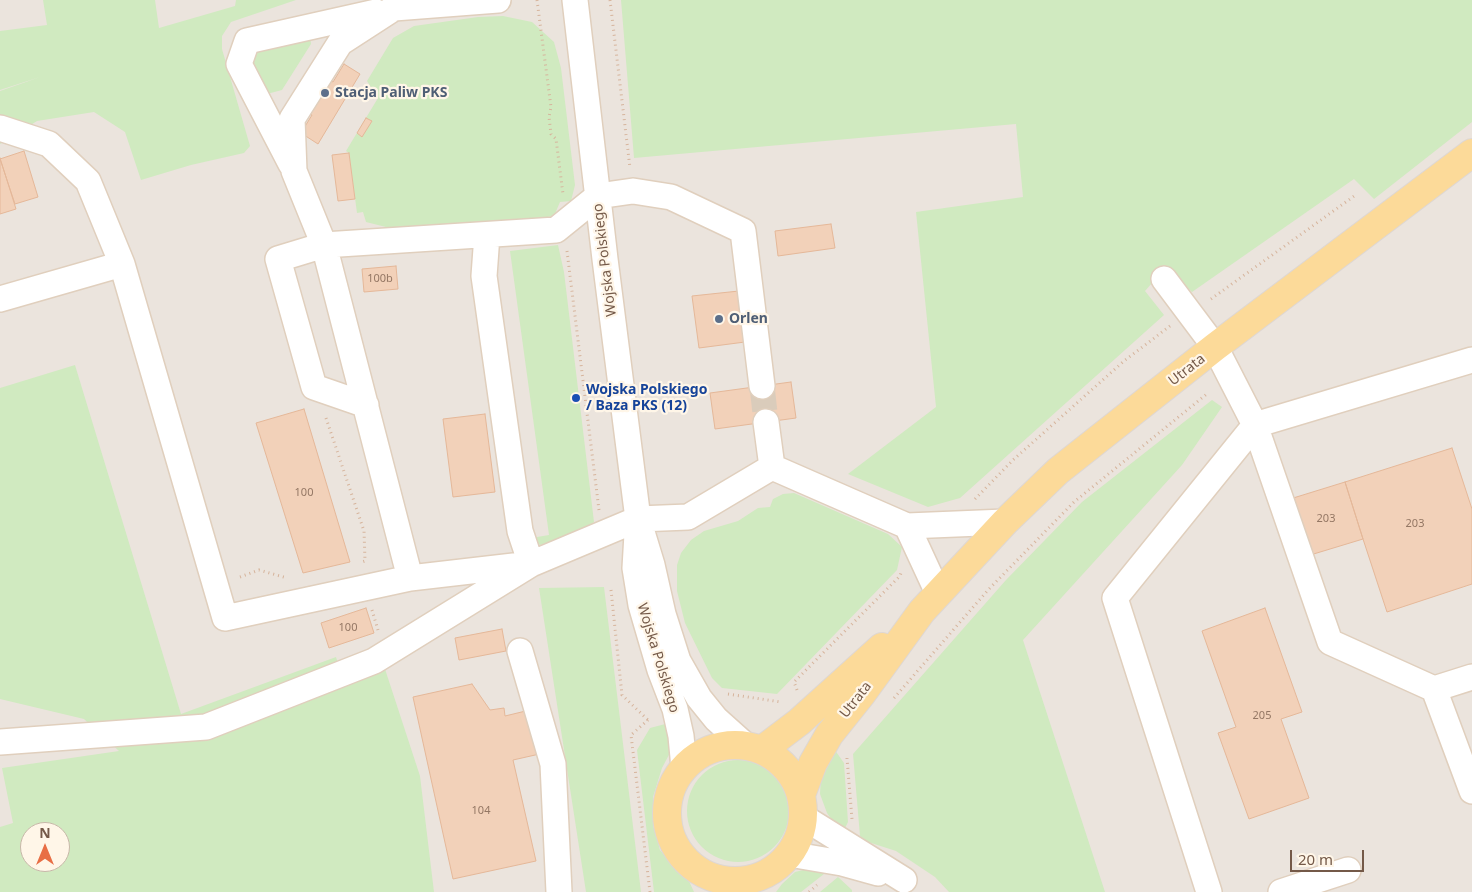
<!DOCTYPE html>
<style>
body{margin:0}
#map{position:relative;width:1472px;height:892px;overflow:hidden;background:#fcf3e1;font-family:"Noto Sans",sans-serif}
canvas{display:block}
.north{position:absolute;left:20px;top:822px;width:50px;height:50px;box-sizing:border-box;background:#fff6e8;border:1px solid #c7b7a8;border-radius:50%;rotate:0deg;font-size:14px;font-weight:700;line-height:20px;text-align:center;color:#745948}
.north::after{content:'';display:block;margin:auto;width:18px;height:22px;background:#e86e45;clip-path:polygon(50% 0,100% 100%,50% 72%,0 100%)}
.scale{position:absolute;left:1290px;top:850px;width:74px;height:22px;box-sizing:border-box;border:2px solid #745948;border-top:0;padding-left:6px;font-size:15px;line-height:18px;white-space:nowrap;color:#745948;-webkit-text-stroke:4px #fff6e8;paint-order:stroke}
</style>
<div id="map">
<canvas width="1472" height="892"></canvas>
<div class="north">N</div>
<div class="scale">20 m</div>
</div>
<script>
const c = document.querySelector('canvas').getContext('2d');
c.lineJoin = 'round';
function fillPath(path, color) { c.fillStyle = color; c.fill(path, 'evenodd'); }
const shape = rows => new Path2D(rows.map(r => 'M' + r).join(''));
function strokePath(path, color, width, dash) { c.strokeStyle = color; c.lineWidth = width; c.lineCap = dash ? 'butt' : 'round'; c.setLineDash(dash || []); c.stroke(path); }
function drawText(font, color, halo, rows, align = 'center') {
  c.font = font + ' "Noto Sans",sans-serif'; c.lineWidth = 4.5; c.setLineDash([]); c.textBaseline = 'middle'; c.strokeStyle = halo; c.fillStyle = color; for (const [text, x, y, turn = 0] of rows) {
    c.save(); c.translate(x, y); c.rotate((+turn || 0) * Math.PI / 180); c.textAlign = isNaN(turn) ? turn : align; if (halo) c.strokeText(text, 0, 0); c.fillText(text, 0, 0); c.restore();
  }
}
const industrial = shape([
 [0,0,1472,0,1472,892,0,892],
 [30,832,60,832,60,862,30,862]
]);
const green = shape([
 [43,0,155,0,159,28,235,6,236,0,296,0,231,22,222,36,222,49,250,146,244,153,191,165,141,180,125,132,94,112,37,121,0,144,0,91,40,77,0,90,0,31,47,25],
 [621,0,1472,0,1472,122,1374,199,1354,179,1192,292,1166,267,1145,291,1164,315,960,498,928,507,848,474,936,407,916,212,1023,197,1016,124,634,158],
 [503,16,532,22,554,42,561,68,575,185,571,201,560,202,554,216,535,219,426,225,390,228,366,222,363,212,357,213,349,153,346,151,378,98,367,81,393,38,414,26,478,17],
 [310,37,311,44,282,90,263,95,253,64,252,56,255,50],
 [558,245,564,272,594,522,587,529,540,545,531,538,549,535,510,251],
 [75,365,181,714,336,657,345,686,384,666,420,776,434,892,0,892,0,827,13,823,2,768,119,751,84,719,0,699,0,388],
 [30,832,60,832,60,862,30,862],
 [1212,400,1222,407,1182,465,1023,640,1105,892,949,892,935,877,896,851,868,842,860,836,853,754,1006,580,1082,502],
 [794,493,888,534,902,547,897,570,777,694,722,688,712,678,685,623,677,591,677,565,681,553,691,540,704,531,738,521,758,508,770,507,773,499,783,494],
 [604,587,641,892,586,892,539,588],
 [669,723,671,751,662,768,653,797,653,825,660,850,676,870,689,881,694,892,654,892,637,750,650,728],
 [832,746,844,763,848,822,845,828,834,823,827,813,820,794,821,774],
 '687 811a51 51 0 1 1 102 0a51 51 0 1 1-102 0Z',
 [811,868,829,870,801,892,776,892,782,884,795,872],
 [838,877,852,890,852,892,820,892]
]);
const building = shape([
 [344,64,360,74,318,144,301,133,312,115,295,105,314,71,333,82,344,64],
 [366,118,372,121,362,137,357,133,366,118],
 [24,151,38,197,15,204,0,159,24,151],
 [349,153,355,199,338,201,332,155,349,153],
 [0,158,16,209,0,214,0,158],
 [831,224,835,248,778,256,775,231,831,224],
 [396,266,398,289,364,292,362,269,396,266],
 [739,291,745,342,699,348,692,296,739,291],
 [791,382,796,418,715,429,710,393,791,382],
 [304,409,350,562,303,573,256,423,304,409],
 [485,414,495,492,453,497,443,419,485,414],
 [1452,448,1472,509,1472,584,1387,612,1363,539,1345,482,1452,448],
 [1345,482,1363,539,1307,556,1290,499,1345,482],
 [366,608,374,633,329,648,321,623,366,608],
 [1265,608,1302,712,1281,719,1309,798,1249,819,1218,733,1236,727,1202,631,1265,608],
 [502,629,506,651,459,660,455,638,502,629],
 [472,684,490,710,504,708,505,716,534,709,544,753,513,760,536,861,453,879,413,697,472,684]
]);
const minorTunnel = shape([
 [762,386,766,422]
]);
const path = shape([
 [537,0,551,107,549,117,551,134,556,139,563,194],
 [610,0,630,168],
 [567,251,599,510],
 [1211,299,1357,194],
 [326,418,364,531,365,561,362,562],
 [975,499,1013,460,1124,361,1170,326],
 [240,577,259,570,287,578],
 [611,590,622,695,648,720],
 [372,610,378,630],
 [797,690,794,682,900,576,901,573],
 [728,694,781,702],
 [894,698,988,590,1074,502,1208,393],
 [847,758,852,819],
 [650,892,631,735,648,720,652,719],
 [809,892,817,885]
]);
const minor = shape([
 [575,0,605,259,638,519,652,565,663,614,678,661,699,698,716,719,745,745],
 [0,128,49,144,88,181,122,264],
 [291,164,239,64,247,41,376,12],
 [1164,279,1215,347,1255,425,1115,598,1209,892],
 [0,299,122,264,225,618,410,578,531,564,638,519,688,517,772,467],
 [1472,360,1255,425,1330,642,1434,689,1472,791],
 [366,405,314,387,278,259,324,245,294,171,292,119,340,43,394,8,498,0],
 [766,422,772,467,907,526],
 [637,534,635,568,641,605,660,670,675,709,681,736,684,768],
 [410,578,324,245,556,230,598,196,633,191,671,197,743,231,762,386],
 [938,593,907,526,1005,522],
 [520,651,553,764,559,892],
 [1434,689,1472,677],
 [0,742,206,727,374,661,531,564,520,531,484,276,487,235],
 [803,817,904,880],
 [789,854,842,863,878,873],
 [1281,892,1348,870]
]);
const major = shape([
 '667 813a68 68 0 1 1 136 0a68 68 0 1 1-136 0Z',
 [762,750,799,722,882,647],
 [801,795,813,763,829,735,861,695,922,611,1005,522,1058,471,1120,422,1215,347,1472,153]
]);
const markers = [
 [325,93,5,"#5c6f8a"],
 [719,319,5,"#5c6f8a"],
 [576,398,5,"#1a4fb4"]
];
const numberNames = [
 ["100b",380,279],
 ["100",304,493],
 ["203",1326,519],
 ["203",1415,524],
 ["100",348,628],
 ["205",1262,716],
 ["104",481,811]
];
const serviceNames = [
 ["Stacja Paliw PKS",335,93],
 ["Orlen",729,319]
];
const streetNames = [
 ["Wojska Polskiego",605,260,-97],
 ["Utrata",1187,370,-38],
 ["Wojska Polskiego",658,658,73],
 ["Utrata",856,700,-52]
];
const transitNames = [
 ["Wojska Polskiego",586,390],
 ["/ Baza PKS (12)",586,406]
];
fillPath(industrial, '#ebe4dd');
fillPath(green, '#d0eac0');
fillPath(building, '#f2d1b9');
strokePath(building, '#e5b899', 1);
strokePath(minorTunnel, '#daccbb', 25, [25, 12]);
strokePath(minor, '#e0cfbd', 28);
strokePath(major, '#ded7d3', 30);
strokePath(path, '#d6b49c', 3, [1, 4]);
strokePath(minor, '#fff', 25);
strokePath(major, '#fcda99', 28);
for (const [x, y, r, color] of markers) { const dot = new Path2D(); dot.arc(x, y, r, 0, 2 * Math.PI); c.fillStyle = color; c.fill(dot); strokePath(dot, '#fff6e8', 2); }
drawText('11px', '#947764', null, numberNames);
drawText('bold 14px', '#4e5e75', '#fff6e8', serviceNames, 'left');
drawText('14px', '#745948', '#fff6e8', streetNames);
drawText('bold 14px', '#164399', '#fff6e8', transitNames, 'left');
</script>
